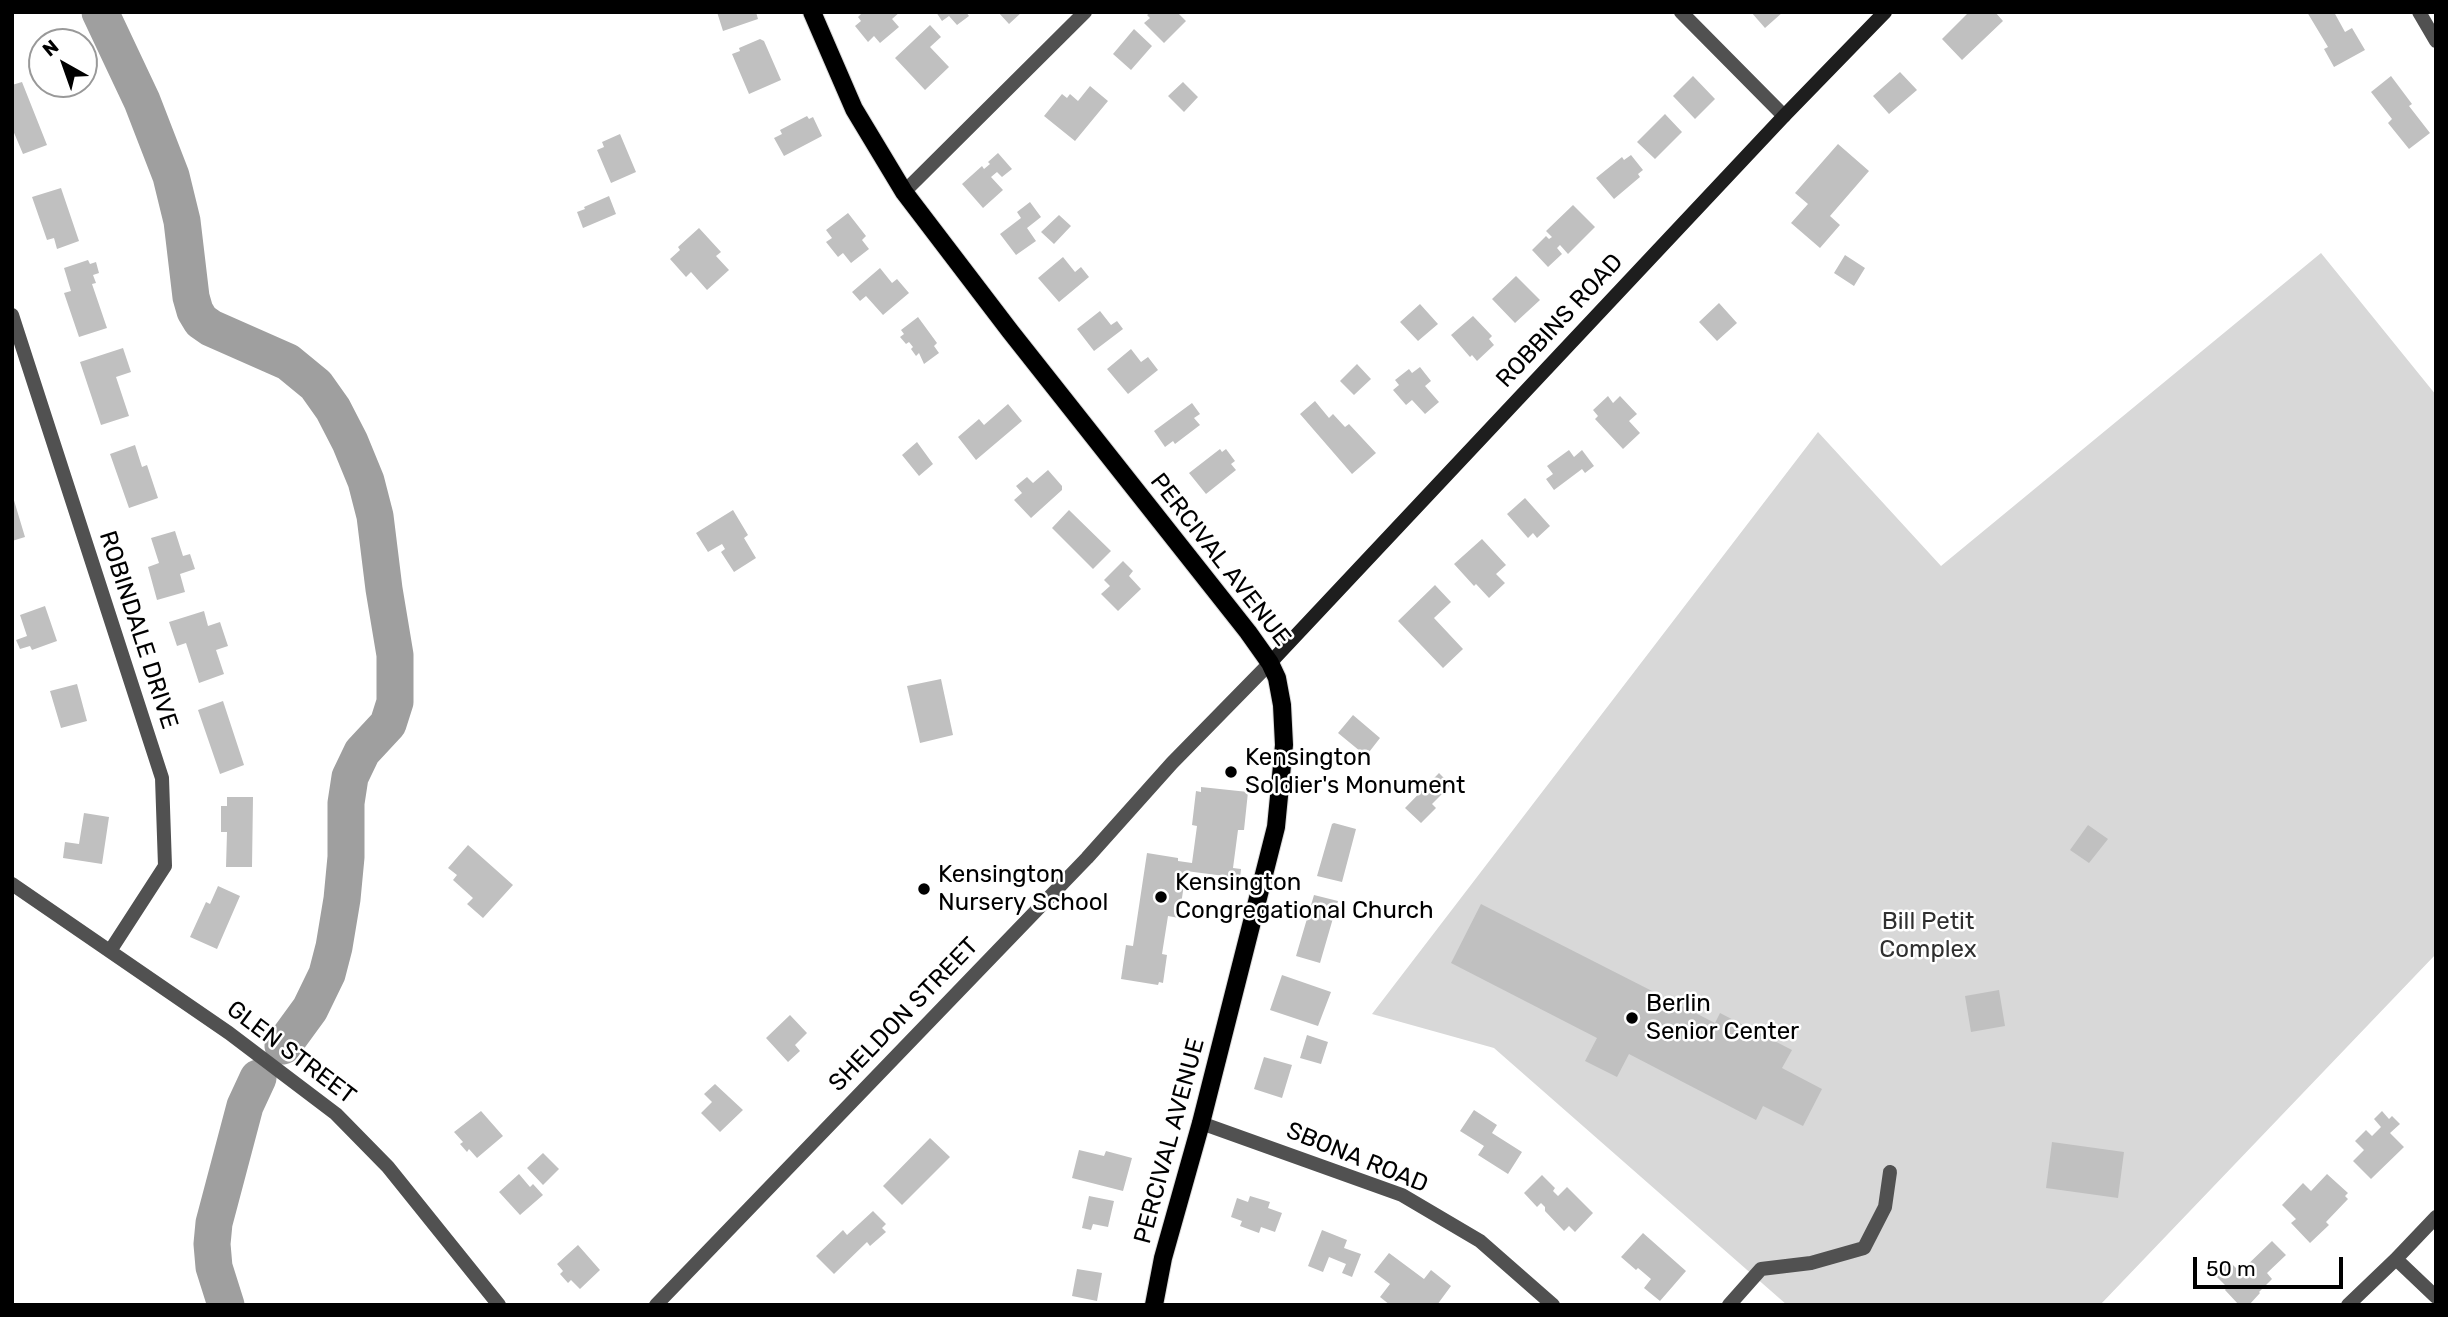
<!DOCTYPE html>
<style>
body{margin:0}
#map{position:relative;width:2448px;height:1317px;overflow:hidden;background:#fff;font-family:Rubik,sans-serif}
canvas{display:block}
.frame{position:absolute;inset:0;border:14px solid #000;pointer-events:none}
.north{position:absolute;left:28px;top:28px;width:70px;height:70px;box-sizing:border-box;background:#fff;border:2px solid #999;border-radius:50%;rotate:320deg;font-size:19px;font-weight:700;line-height:28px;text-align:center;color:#000}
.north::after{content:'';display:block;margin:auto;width:24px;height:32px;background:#000;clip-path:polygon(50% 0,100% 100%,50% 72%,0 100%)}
.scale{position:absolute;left:2193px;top:1257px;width:150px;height:32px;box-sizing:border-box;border:4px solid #000;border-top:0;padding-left:9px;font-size:21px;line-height:24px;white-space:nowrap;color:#000;-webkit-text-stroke:5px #fff;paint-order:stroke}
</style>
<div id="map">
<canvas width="2448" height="1317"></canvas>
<div class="frame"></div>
<div class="north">N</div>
<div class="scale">50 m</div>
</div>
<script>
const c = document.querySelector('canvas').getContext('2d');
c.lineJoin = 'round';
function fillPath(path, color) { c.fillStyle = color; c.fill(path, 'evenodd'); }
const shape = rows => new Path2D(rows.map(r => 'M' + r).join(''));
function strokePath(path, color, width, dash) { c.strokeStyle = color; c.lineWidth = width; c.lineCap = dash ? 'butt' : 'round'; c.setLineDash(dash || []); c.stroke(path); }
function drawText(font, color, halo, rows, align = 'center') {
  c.font = font + ' Rubik,sans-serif'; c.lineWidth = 5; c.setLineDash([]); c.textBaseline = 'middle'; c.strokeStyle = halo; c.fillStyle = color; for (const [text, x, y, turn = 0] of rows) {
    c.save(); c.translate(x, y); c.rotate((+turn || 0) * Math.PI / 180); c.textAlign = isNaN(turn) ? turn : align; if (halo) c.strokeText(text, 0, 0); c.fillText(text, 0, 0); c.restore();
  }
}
const green = shape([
 [2321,253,2436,395,2436,954,2100,1305,1787,1305,1494,1048,1372,1014,1818,432,1941,566]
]);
const river = shape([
 [100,12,142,101,171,176,182,221,191,297,195,311,201,321,211,328,288,362,316,385,333,409,350,442,366,481,375,516,384,589,395,655,395,702,388,724,362,752,350,777,346,803,346,857,342,899,334,947,327,974,310,1009,283,1046],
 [226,1305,214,1267,212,1244,214,1223,245,1106,258,1078]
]);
const building = shape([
 [717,12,756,12,758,19,723,31],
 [863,12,900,12,892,19,899,27,880,43,874,36,868,42,855,26,861,21,858,17],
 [936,12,966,12,969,16,957,25,949,16,942,21],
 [998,12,1022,12,1009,24],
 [1151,12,1177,12,1186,21,1164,43,1144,23,1150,18,1147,15],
 [1751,12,1783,12,1765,28],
 [1969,12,1995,12,2003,21,1962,60,1942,39],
 [2307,12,2334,12,2345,32,2352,28,2365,50,2334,67,2324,49,2328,47],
 [930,25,941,37,930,47,949,67,925,90,895,58],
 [1134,29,1152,46,1131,70,1113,54],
 [760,39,764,41,781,80,749,94,732,54,740,51,739,48],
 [1900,72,1917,90,1889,114,1873,96],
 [1693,76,1715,99,1695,119,1673,96],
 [2391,76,2412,104,2409,106,2430,133,2409,149,2388,123,2392,119,2371,92],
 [22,82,47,145,23,154,12,128,12,85],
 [1183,82,1198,97,1184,112,1168,96],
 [1090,86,1108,101,1075,141,1044,116,1062,94,1067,98,1070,94,1078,101],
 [1665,114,1682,132,1655,159,1637,142],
 [807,116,809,119,813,117,822,136,784,156,774,138,782,134,780,130],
 [620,134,636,172,611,183,597,150,604,147,602,142],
 [1838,144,1869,171,1830,216,1840,225,1820,248,1791,223,1808,204,1795,193],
 [998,153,1012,169,1002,177,997,172,991,177,1003,190,983,208,962,184,982,166,984,169,990,164,988,162],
 [1631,155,1643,170,1638,174,1640,177,1614,199,1596,178,1622,157,1624,160],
 [61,188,79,241,57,249,54,238,47,240,32,197],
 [609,196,616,214,583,228,577,212,585,209,584,207],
 [1030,202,1041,217,1027,228,1036,241,1016,255,1000,234,1021,218,1017,212],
 [1573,205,1595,227,1568,254,1560,245,1557,248,1562,254,1548,267,1532,250,1546,236,1549,239,1552,237,1546,231],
 [848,213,866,236,862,240,869,249,851,263,843,253,838,257,826,242,832,238,826,230],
 [1059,215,1071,226,1054,244,1041,232],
 [699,228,721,252,716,256,729,270,707,290,691,272,686,277,670,259,680,250,678,247],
 [1845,255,1865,268,1854,286,1834,273],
 [1063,257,1075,272,1081,267,1089,277,1059,302,1038,278],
 [88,260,90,264,96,262,99,273,93,275,96,283,92,284,107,328,79,337,64,293,71,291,64,268],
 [880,268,892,283,897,279,909,293,883,315,866,296,860,301,852,292],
 [1516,276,1540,300,1515,323,1492,299],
 [1719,303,1737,323,1717,341,1699,322],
 [1420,304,1438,324,1418,341,1400,322],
 [1100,311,1111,325,1117,321,1123,329,1094,351,1077,329],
 [1473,316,1492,336,1489,339,1494,345,1477,361,1472,355,1470,357,1451,335],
 [918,317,937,343,934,346,939,353,924,364,919,353,916,356,911,349,913,347,909,342,906,344,900,337,904,334,901,330],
 [123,348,131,372,116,377,129,416,101,425,80,362],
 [1131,349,1141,362,1148,357,1158,370,1128,394,1107,369],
 [1357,364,1371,379,1354,395,1340,381],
 [1420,367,1431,381,1425,386,1439,402,1425,414,1412,400,1406,405,1393,390,1399,385,1395,380,1409,369,1412,373],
 [1608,396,1613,403,1620,396,1637,414,1629,421,1640,433,1623,449,1595,419,1598,416,1593,410],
 [1315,401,1329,418,1333,414,1345,427,1349,424,1376,453,1352,474,1300,414],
 [1192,403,1200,414,1194,418,1200,425,1175,444,1173,441,1165,447,1154,431],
 [1008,404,1022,421,976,460,958,437,979,419,984,425],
 [917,442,933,464,919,476,902,455],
 [135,445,142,467,147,465,158,498,129,508,110,454],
 [1220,449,1222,452,1226,449,1235,461,1231,464,1236,470,1206,494,1189,473],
 [1569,450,1574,457,1582,450,1594,466,1585,473,1582,469,1554,490,1546,479,1553,474,1547,466],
 [1048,470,1062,486,1062,490,1031,518,1014,500,1022,493,1016,486,1027,477,1033,483],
 [13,497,25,537,12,541,12,498],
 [1525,498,1550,526,1537,538,1533,533,1528,538,1507,514],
 [733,510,748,535,744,538,756,558,734,572,721,552,725,549,722,544,708,552,696,533],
 [1069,510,1111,551,1093,569,1052,528],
 [175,531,183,556,190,554,195,569,180,574,185,592,157,600,148,567,159,563,151,538],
 [1482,539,1506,565,1496,574,1505,583,1489,598,1476,584,1474,586,1454,564],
 [1123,561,1133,571,1129,576,1141,589,1118,611,1101,594,1110,586,1104,580],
 [1435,585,1451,602,1434,618,1463,649,1443,668,1398,621],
 [45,606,57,641,32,650,30,646,20,649,16,640,27,636,20,615],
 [204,611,208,626,220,622,228,646,216,650,224,674,199,683,186,643,177,646,169,622],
 [941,679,953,735,920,743,907,686],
 [77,684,87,721,61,728,50,691],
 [223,701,244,765,220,774,198,710],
 [1353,715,1380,738,1366,756,1338,733],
 [1439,773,1451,785,1432,804,1436,808,1421,823,1405,808],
 [1201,787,1248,792,1244,830,1238,830,1233,868,1241,869,1240,878,1186,871,1179,918,1168,916,1162,954,1167,955,1163,983,1159,982,1158,985,1121,979,1126,945,1133,946,1147,853,1178,858,1178,861,1192,863,1197,826,1192,825,1196,791,1201,792],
 [227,797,253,797,252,867,226,867,227,832,221,832,221,806,227,806],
 [84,813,109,817,102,864,63,858,65,842,79,844],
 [1334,823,1356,829,1342,882,1317,876,1332,824],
 [2088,825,2108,839,2089,863,2070,850],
 [468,845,513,885,483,918,467,904,473,898,453,880,457,875,448,868],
 [218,886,240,896,217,949,190,937,206,902,210,904],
 [1314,895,1338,901,1320,963,1296,956],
 [1481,904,1715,1023,1720,1013,1792,1050,1782,1068,1822,1089,1803,1126,1763,1106,1756,1120,1629,1054,1617,1077,1585,1061,1597,1038,1451,963],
 [1282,975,1331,992,1318,1026,1270,1010],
 [1999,990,2005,1026,1971,1032,1965,996],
 [790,1015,807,1033,795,1045,800,1051,788,1062,766,1038],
 [1307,1035,1328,1042,1321,1064,1300,1058],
 [1264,1057,1292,1065,1282,1098,1254,1089],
 [715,1084,743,1110,720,1132,701,1113,712,1102,704,1094],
 [1474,1110,1497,1125,1492,1133,1522,1152,1508,1174,1478,1155,1484,1146,1460,1131],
 [481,1111,503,1136,477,1158,469,1149,467,1152,460,1144,463,1142,454,1132],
 [2382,1111,2389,1119,2392,1116,2400,1124,2390,1133,2404,1147,2371,1179,2353,1161,2364,1150,2355,1141,2366,1130,2372,1136,2381,1127,2374,1119],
 [930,1138,950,1157,902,1205,883,1186],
 [2052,1142,2124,1152,2118,1198,2046,1188],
 [1079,1150,1104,1156,1106,1151,1132,1158,1123,1191,1072,1178],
 [543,1153,559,1169,543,1185,527,1168],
 [519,1174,530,1187,533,1184,543,1195,520,1215,499,1192],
 [2327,1174,2348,1193,2345,1196,2348,1199,2326,1222,2329,1225,2310,1243,2291,1223,2296,1219,2282,1205,2303,1183,2311,1191],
 [1542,1175,1555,1188,1553,1191,1558,1196,1567,1187,1593,1213,1575,1232,1569,1226,1564,1231,1545,1211,1545,1207,1541,1203,1537,1207,1524,1193],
 [1089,1196,1114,1201,1108,1227,1093,1224,1091,1230,1082,1228],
 [1250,1196,1270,1202,1268,1208,1282,1213,1275,1232,1261,1227,1259,1233,1240,1226,1242,1221,1231,1217,1237,1198,1248,1202],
 [873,1211,886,1224,882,1228,886,1232,870,1246,867,1242,834,1274,816,1256,843,1230,847,1235],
 [1322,1230,1347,1240,1344,1248,1361,1254,1352,1277,1342,1273,1346,1264,1329,1257,1323,1272,1308,1266],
 [1643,1233,1686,1271,1660,1301,1644,1288,1651,1279,1638,1268,1636,1270,1621,1257],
 [2272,1241,2286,1255,2267,1273,2272,1279,2259,1292,2260,1293,2249,1305,2239,1305,2225,1290,2227,1287,2215,1275,2229,1261,2240,1272],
 [578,1245,600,1270,580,1289,571,1280,568,1283,560,1274,563,1271,557,1264],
 [1389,1253,1424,1279,1431,1270,1451,1286,1437,1305,1390,1305,1380,1297,1390,1284,1374,1272],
 [1077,1269,1102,1273,1097,1301,1072,1296]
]);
const street = shape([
 [1681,12,1784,116],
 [2419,12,2436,41],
 [904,192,1085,12],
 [12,315,162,778,165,866,110,951],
 [12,884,229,1033,336,1114,388,1167,499,1305],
 [1201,1123,1402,1195,1480,1241,1553,1305],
 [2396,1259,2436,1297],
 [656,1305,1087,858,1172,763,1270,663],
 [1729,1305,1761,1269,1811,1263,1864,1248,1885,1207,1890,1172],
 [2348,1305,2396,1259,2436,1217]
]);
const secondary = shape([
 [1270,663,1784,116,1885,12]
]);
const primary = shape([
 [812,12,854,109,904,192,1010,331,1248,632,1270,663,1277,678,1282,705,1284,745,1276,827,1201,1123,1163,1258,1154,1305]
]);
const markers = [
 [1231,772,7,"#000"],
 [924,889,7,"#000"],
 [1161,897,7,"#000"],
 [1632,1018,7,"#000"]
];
const streetNames = [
 ["ROBBINS ROAD",1560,321,-47],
 ["PERCIVAL AVENUE",1220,560,52],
 ["ROBINDALE DRIVE",138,630,72],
 ["SHELDON STREET",904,1015,-46],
 ["GLEN STREET",291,1053,37],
 ["PERCIVAL AVENUE",1170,1141,-75],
 ["SBONA ROAD",1357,1158,22]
];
const poiNames = [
 ["Kensington",1245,758],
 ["Soldier's Monument",1245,786],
 ["Kensington",938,875],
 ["Nursery School",938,903],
 ["Kensington",1175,883],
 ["Congregational Church",1175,911],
 ["Berlin",1646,1004],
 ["Senior Center",1646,1032]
];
const parkNames = [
 ["Bill Petit",1928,922],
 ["Complex",1928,950]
];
fillPath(green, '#d8d8d8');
strokePath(river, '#9f9f9f', 37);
fillPath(building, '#c0c0c0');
strokePath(primary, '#dbdbdb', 20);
strokePath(street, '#515151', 14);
strokePath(secondary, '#1e1e1e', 14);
strokePath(primary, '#000', 18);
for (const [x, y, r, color] of markers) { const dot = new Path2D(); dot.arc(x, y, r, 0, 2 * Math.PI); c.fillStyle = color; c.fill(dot); strokePath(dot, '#fff', 2.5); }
drawText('24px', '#000', '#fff', streetNames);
drawText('24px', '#000', '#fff', poiNames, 'left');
drawText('24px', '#2f2f2f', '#fff', parkNames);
</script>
